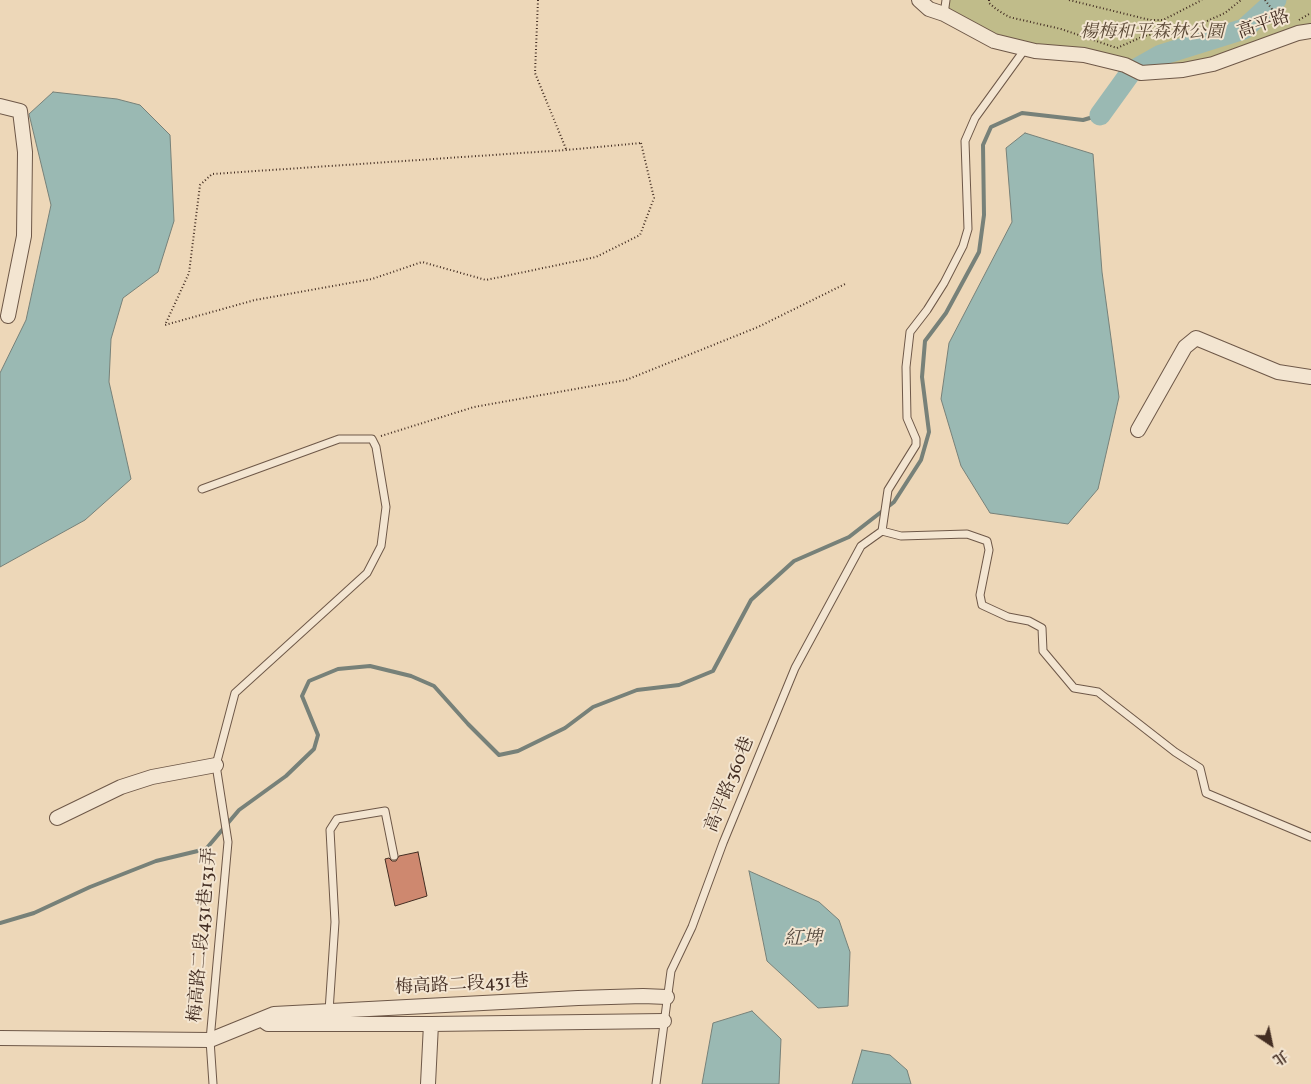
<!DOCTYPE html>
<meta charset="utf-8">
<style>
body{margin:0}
#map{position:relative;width:1311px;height:1084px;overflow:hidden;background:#edd7b8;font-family:Vollkorn,"Noto Serif TC",serif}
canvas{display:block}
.north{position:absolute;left:1246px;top:1019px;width:50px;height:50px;-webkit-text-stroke:4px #f3e5d1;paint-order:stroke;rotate:146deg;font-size:14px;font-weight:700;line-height:20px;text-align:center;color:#432d22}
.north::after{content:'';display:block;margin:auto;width:18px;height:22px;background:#432d22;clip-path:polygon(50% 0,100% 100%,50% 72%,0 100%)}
</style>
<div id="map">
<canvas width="1311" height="1084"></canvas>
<div class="north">北</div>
</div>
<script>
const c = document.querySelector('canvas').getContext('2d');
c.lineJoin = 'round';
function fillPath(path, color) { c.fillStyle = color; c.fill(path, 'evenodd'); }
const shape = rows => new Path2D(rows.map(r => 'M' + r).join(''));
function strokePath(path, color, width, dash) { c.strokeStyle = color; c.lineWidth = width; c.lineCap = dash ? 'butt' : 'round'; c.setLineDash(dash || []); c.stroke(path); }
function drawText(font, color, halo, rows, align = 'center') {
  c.font = font + ' Vollkorn,"Noto Serif TC",serif'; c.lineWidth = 4; c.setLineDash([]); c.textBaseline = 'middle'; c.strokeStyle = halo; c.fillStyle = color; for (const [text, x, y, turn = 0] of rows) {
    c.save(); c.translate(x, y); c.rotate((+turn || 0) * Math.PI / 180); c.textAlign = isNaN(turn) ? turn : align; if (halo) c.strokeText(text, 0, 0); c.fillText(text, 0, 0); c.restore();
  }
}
const green = shape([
 [948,0,1311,0,1311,26,1185,67,1146,69,1039,46,977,28,949,10]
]);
const water = shape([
 [53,92,117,99,140,105,170,135,174,221,158,272,123,298,111,339,109,382,131,479,85,520,0,567,0,373,26,320,51,205,29,114,53,92],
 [1025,133,1093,154,1102,272,1119,397,1098,489,1068,524,990,513,961,466,941,399,949,343,1012,222,1006,148,1025,133],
 [749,871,819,902,839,920,850,952,848,1006,818,1008,767,961,749,871],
 [752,1011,781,1039,779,1084,702,1084,713,1023,752,1011],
 [862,1050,890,1055,907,1070,911,1084,852,1084,862,1050]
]);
const stream = shape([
 [0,923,34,913,90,887,156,861,206,849,239,810,286,776,314,749,318,735,302,696,309,681,338,669,370,666,411,676,434,686,468,724,499,755,518,751,565,728,593,707,637,690,679,685,713,671,751,600,794,561,849,537,894,502,921,460,929,432,922,377,925,341,946,313,979,252,984,215,983,145,991,127,1022,113,1083,120,1100,115]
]);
const river = shape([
 [1100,115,1131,72,1161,55,1244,29,1276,0]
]);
const building = shape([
 [418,852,427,896,395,906,385,859,389,858,392,861,396,861,399,856,418,852]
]);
const path = shape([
 [538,0,535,73,566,149],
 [989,0,989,3,996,9,1009,17,1061,29,1117,48,1144,36,1198,25,1225,13,1241,0],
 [1069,0,1150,20,1163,20,1202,0],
 [1265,0,1279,18,1287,23],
 [1299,20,1311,13],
 [641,143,654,198,640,235,596,257,486,280,422,262,372,279,255,300,165,325,189,273,200,185,212,174,566,150,641,143],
 [381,436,474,407,626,380,758,327,845,284]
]);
const lane = shape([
 [944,14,946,0],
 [202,489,339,439,372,439,376,447,386,507,381,546,367,573,235,693,216,765,228,842,210,1040,213,1084],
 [882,531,901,536,967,534,987,541,989,550,980,595,982,605,1008,617,1029,621,1042,628,1043,651,1074,688,1098,692,1175,752,1200,768,1206,793,1311,837],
 [329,1011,335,922,330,830,337,819,385,811,394,856],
 [656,1084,671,971,692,927,723,843,795,668,861,546,882,531,888,490,916,445,916,439,907,418,906,367,910,332,927,310,944,283,963,246,968,229,965,141,975,118,1025,49]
]);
const street = shape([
 [919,0,929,9,944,14,994,41,1035,51,1084,55,1125,65,1141,73,1183,70,1213,64,1298,33,1311,31],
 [0,106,20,111,25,152,24,236,8,316],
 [1138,430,1185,347,1196,338,1278,372,1311,377],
 [57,818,121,787,152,777,216,765],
 [265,1022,268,1024,431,1024,664,1021],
 [0,1038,210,1040,274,1014,578,998,643,996,667,997],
 [428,1084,431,1024]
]);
const streetNames = [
 ["高平路",1264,26,-19],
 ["高平路360巷",731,785,-68],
 ["梅高路二段431巷131弄",204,935,-85],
 ["梅高路二段431巷",462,986,-3]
];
const parkNames = [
 ["楊梅和平森林公園",1152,34]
];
const waterNames = [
 ["紅埤",803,941]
];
fillPath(green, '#c0bc8a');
fillPath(water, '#9ab9b3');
strokePath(water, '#778179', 1);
strokePath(stream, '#778179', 4);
strokePath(river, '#9ab9b3', 21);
fillPath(building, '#ce886f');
strokePath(building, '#432d22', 1);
strokePath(lane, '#6e5848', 9);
strokePath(street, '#6e5848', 16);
strokePath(path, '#432d22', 2, [1, 2.5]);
strokePath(lane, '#f3e5d1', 7);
strokePath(street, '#f3e5d1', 14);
drawText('18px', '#432d22', '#f3e5d1', streetNames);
drawText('italic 18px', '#5c4a37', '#f3e5d1', parkNames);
drawText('italic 19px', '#54493f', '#f3e5d1', waterNames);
</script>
